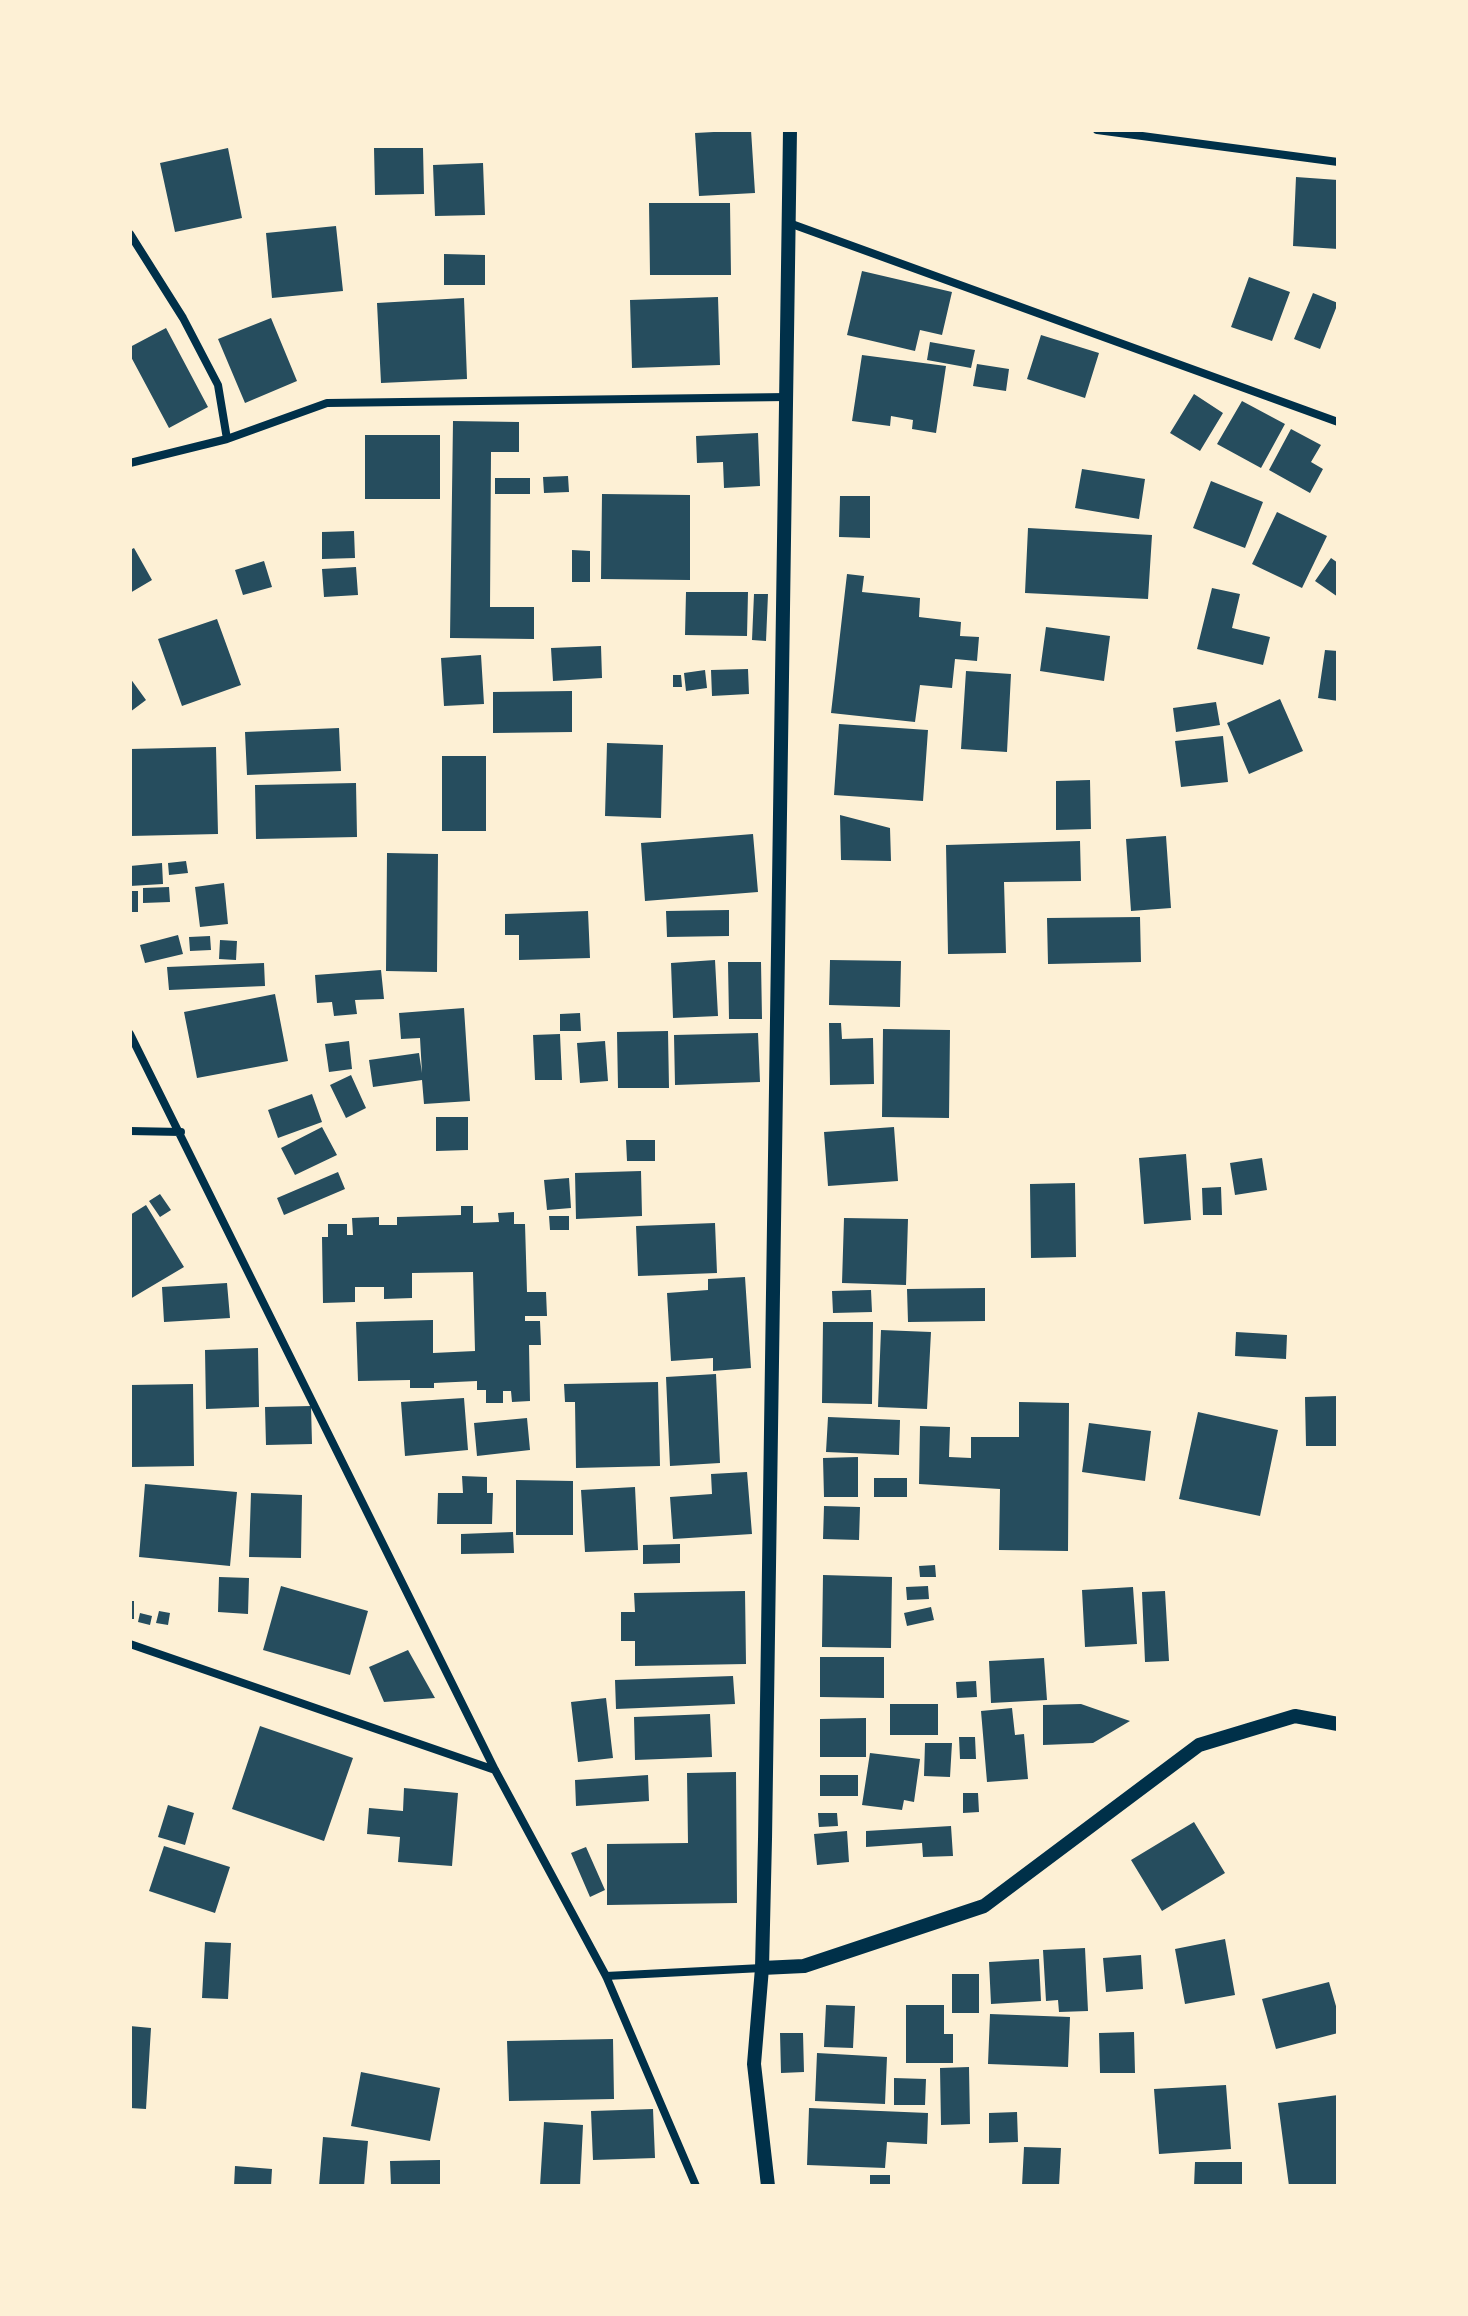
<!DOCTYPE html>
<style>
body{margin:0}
#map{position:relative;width:1468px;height:2316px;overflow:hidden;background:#fdf0d5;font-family:"Archivo Narrow",sans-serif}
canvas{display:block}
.frame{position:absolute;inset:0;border:132px solid #fdf0d5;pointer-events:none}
</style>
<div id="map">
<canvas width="1468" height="2316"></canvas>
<div class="frame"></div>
</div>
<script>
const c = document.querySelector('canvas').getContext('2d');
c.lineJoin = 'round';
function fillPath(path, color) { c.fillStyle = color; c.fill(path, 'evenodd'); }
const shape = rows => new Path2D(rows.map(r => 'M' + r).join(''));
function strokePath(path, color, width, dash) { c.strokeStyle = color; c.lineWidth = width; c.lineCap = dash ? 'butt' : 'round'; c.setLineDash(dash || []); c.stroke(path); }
const building = shape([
 [751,130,755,193,699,196,695,133],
 [228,148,242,218,175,232,160,163],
 [374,148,423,148,424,194,375,195],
 [483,163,485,215,435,216,433,165],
 [1296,177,1338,180,1338,249,1293,246],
 [649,203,730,203,731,275,650,275],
 [336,226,343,291,272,298,266,233],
 [444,254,485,255,485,285,444,285],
 [862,271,952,292,942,335,920,330,915,351,847,335],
 [1249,277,1290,292,1272,341,1231,327],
 [1313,293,1338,303,1320,349,1294,339],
 [718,297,720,365,632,368,630,300],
 [464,298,467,379,381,383,377,303],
 [271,318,297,381,245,403,218,339],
 [166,328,208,407,169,428,130,355,130,347],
 [1041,335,1099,353,1085,398,1027,379],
 [930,342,975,350,971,368,927,360],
 [862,355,946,366,936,433,912,429,913,420,891,416,890,426,852,421],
 [977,364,1009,369,1006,391,973,386],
 [1194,394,1223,413,1200,451,1170,433],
 [1242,401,1285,424,1261,468,1217,444],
 [453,421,519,422,519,452,491,452,490,607,534,607,534,639,450,638],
 [1291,429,1321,445,1311,462,1323,469,1310,493,1269,470],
 [758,433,760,486,724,488,723,462,697,463,696,436],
 [365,435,440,435,440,499,365,499],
 [1082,469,1145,479,1139,519,1075,508],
 [568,476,569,492,544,493,543,477],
 [495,478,530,478,530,494,495,494],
 [1211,481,1263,502,1245,548,1193,528],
 [602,494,690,495,690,580,601,579],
 [840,496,870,496,870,538,839,537],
 [1277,512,1327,536,1302,588,1252,564],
 [1028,528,1152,535,1148,599,1025,593],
 [354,531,355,558,322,559,322,532],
 [134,548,152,580,130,593,130,550],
 [572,550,590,551,590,582,572,582],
 [1331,558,1338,563,1338,597,1315,581],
 [264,561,272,587,243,595,235,570],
 [356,567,358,595,324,597,322,569],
 [847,574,864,576,862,592,920,598,919,617,961,622,960,636,979,637,977,661,955,659,952,688,920,685,915,722,831,713],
 [1212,588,1240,594,1232,628,1270,637,1263,665,1197,649],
 [686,592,748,592,747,636,685,635],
 [754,594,768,594,766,641,752,640],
 [217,619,241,685,182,706,158,639],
 [1046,627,1110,636,1104,681,1040,671],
 [601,646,602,678,553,681,551,648],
 [1325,650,1338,651,1338,701,1318,698],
 [481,655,484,704,444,706,441,658],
 [748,669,749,694,712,696,711,670],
 [705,670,707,688,686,691,684,673],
 [966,671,1011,674,1007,752,961,749],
 [673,675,681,675,682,687,673,687],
 [130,678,146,700,130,712],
 [572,691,572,732,493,733,493,692],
 [1280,699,1303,751,1249,774,1227,723],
 [1216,702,1220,725,1176,732,1173,708],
 [839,724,928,730,923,801,834,795],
 [339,728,341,771,247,775,245,732],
 [1223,736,1228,782,1181,787,1175,741],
 [607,743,663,745,661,818,605,816],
 [216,747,218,834,130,836,130,749],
 [442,756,486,756,486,831,442,831],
 [1090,780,1091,829,1056,830,1056,781],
 [356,783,357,837,256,839,255,785],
 [840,815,890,828,891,861,841,860],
 [753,834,758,892,645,901,641,843],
 [1166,836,1171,908,1131,911,1126,839],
 [1080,841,1081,881,1004,882,1006,953,948,954,946,845],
 [387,853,438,854,437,972,386,971],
 [186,861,188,873,169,875,168,863],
 [162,863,163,884,130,886,130,866],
 [224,883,228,924,200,927,195,887],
 [169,887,170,902,143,903,143,888],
 [130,891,138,891,138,912,130,912],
 [729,910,729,936,667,937,666,911],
 [588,911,590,958,519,960,519,935,505,935,505,914],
 [1140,917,1141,962,1048,964,1047,918],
 [178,935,183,954,145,963,140,945],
 [210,936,211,950,190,951,189,937],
 [220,940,237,941,236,960,219,959],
 [715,960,718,1016,673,1018,671,963],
 [830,960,901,961,900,1007,829,1005],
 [728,962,761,962,762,1019,729,1019],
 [264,963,265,986,169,990,167,967],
 [381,970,384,999,355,1000,357,1014,334,1016,332,1002,317,1003,315,975],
 [275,994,288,1061,197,1078,184,1012],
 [464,1008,470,1101,424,1104,422,1080,373,1087,369,1060,419,1053,422,1073,420,1038,401,1039,399,1013],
 [580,1013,581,1031,560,1031,560,1014],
 [829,1023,841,1023,842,1039,873,1038,874,1084,830,1085],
 [883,1029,950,1030,949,1118,882,1117],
 [668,1031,669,1088,618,1088,617,1032],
 [758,1033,760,1082,675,1085,674,1035],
 [560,1034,562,1080,535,1080,533,1035],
 [349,1041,352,1069,329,1072,325,1044],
 [605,1041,608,1081,580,1083,577,1043],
 [351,1075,366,1108,346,1118,330,1085],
 [312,1094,322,1122,278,1138,268,1110],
 [436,1117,468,1117,468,1150,436,1151],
 [322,1127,337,1155,295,1175,281,1148],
 [894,1127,898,1181,828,1186,824,1132],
 [626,1140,655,1140,655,1161,627,1161],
 [1186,1154,1191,1220,1144,1224,1139,1158],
 [1262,1158,1267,1190,1235,1195,1230,1163],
 [641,1171,642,1216,576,1219,575,1173],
 [338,1172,345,1189,284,1215,277,1198],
 [569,1178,571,1208,547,1210,544,1180],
 [1075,1183,1076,1257,1031,1258,1030,1184],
 [1221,1187,1222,1215,1203,1215,1202,1188],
 [160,1194,171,1210,160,1217,149,1201],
 [146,1205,184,1267,130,1299,130,1215],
 [461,1206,473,1206,473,1223,499,1222,498,1213,514,1212,514,1224,525,1224,527,1292,546,1292,547,1316,525,1316,525,1321,540,1321,541,1345,529,1345,530,1401,512,1402,511,1391,503,1391,503,1403,486,1403,486,1390,477,1390,477,1381,434,1383,434,1388,410,1388,410,1380,358,1381,356,1322,433,1320,433,1353,475,1351,473,1272,412,1273,412,1298,384,1299,384,1287,355,1287,355,1302,323,1303,322,1237,328,1237,328,1224,347,1224,347,1235,353,1235,352,1218,379,1217,379,1225,397,1225,397,1217,461,1215],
 [549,1216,569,1216,569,1230,550,1230],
 [844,1218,908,1219,906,1285,842,1283],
 [715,1223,717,1273,638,1276,636,1226],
 [745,1277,751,1368,713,1371,713,1358,671,1361,667,1293,708,1290,708,1279],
 [227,1283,230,1318,164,1322,162,1287],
 [985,1288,985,1321,908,1322,907,1289],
 [871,1290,872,1312,833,1313,832,1291],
 [823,1322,873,1322,872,1404,822,1403],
 [881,1330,931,1332,927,1409,878,1407],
 [1236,1332,1287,1335,1286,1359,1235,1356],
 [258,1348,259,1407,206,1409,205,1350],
 [716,1374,720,1463,670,1466,666,1377],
 [658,1382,660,1466,576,1468,575,1402,565,1402,564,1384],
 [193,1384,194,1466,130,1467,130,1385],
 [1338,1396,1338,1446,1306,1446,1305,1397],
 [464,1398,468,1450,405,1456,401,1402],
 [1019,1402,1069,1403,1068,1551,999,1550,1000,1489,919,1484,920,1426,950,1427,949,1457,971,1458,971,1437,1019,1437],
 [311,1406,312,1444,266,1445,265,1407],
 [1198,1412,1278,1430,1260,1516,1179,1499],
 [828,1417,900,1420,899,1455,826,1452],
 [527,1418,530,1450,477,1456,474,1423],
 [1089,1423,1151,1431,1145,1481,1082,1472],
 [858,1457,858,1497,824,1497,823,1458],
 [747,1472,752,1534,673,1539,670,1497,712,1494,711,1474],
 [462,1476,487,1477,487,1493,493,1493,492,1524,437,1524,438,1493,463,1493],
 [874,1478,907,1478,907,1497,874,1497],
 [516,1480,573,1481,573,1535,516,1535],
 [145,1484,237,1492,230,1566,139,1557],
 [635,1487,638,1550,585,1552,581,1490],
 [251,1493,302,1495,301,1558,249,1557],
 [824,1506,860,1507,859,1540,823,1539],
 [513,1532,514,1553,461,1554,461,1534],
 [680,1544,680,1563,643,1564,643,1545],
 [935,1565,936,1577,920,1577,919,1566],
 [823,1575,892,1577,891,1648,822,1647],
 [219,1577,249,1578,248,1614,218,1612],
 [281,1586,368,1611,350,1675,263,1650],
 [928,1586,929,1599,907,1600,906,1587],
 [1133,1587,1137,1644,1085,1647,1082,1590],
 [745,1591,746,1664,635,1666,635,1641,621,1641,621,1612,635,1612,634,1593],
 [1165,1591,1169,1661,1145,1662,1142,1592],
 [130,1601,134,1601,134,1619,130,1619],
 [931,1607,934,1620,907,1626,904,1613],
 [159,1611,170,1613,168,1625,156,1623],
 [140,1613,152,1616,150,1625,138,1622],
 [408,1650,435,1698,384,1702,369,1667],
 [820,1657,884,1657,884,1698,820,1697],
 [1044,1658,1047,1700,991,1703,989,1661],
 [733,1676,735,1704,616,1709,615,1680],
 [976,1681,977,1697,957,1698,956,1682],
 [606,1698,613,1758,578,1762,571,1702],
 [890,1704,938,1704,938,1735,890,1735],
 [1081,1704,1130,1721,1093,1743,1043,1745,1043,1705],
 [1012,1708,1015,1735,1024,1734,1028,1779,987,1782,981,1711],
 [710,1714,712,1757,635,1760,634,1717],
 [866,1718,866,1757,820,1757,820,1719],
 [260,1726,353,1758,324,1841,232,1809],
 [959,1737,975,1737,976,1759,960,1759],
 [925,1743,952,1743,950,1777,924,1776],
 [870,1753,920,1759,914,1802,904,1800,902,1810,862,1805],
 [736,1772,737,1903,607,1905,607,1844,688,1843,687,1773],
 [648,1775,649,1801,576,1806,575,1780],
 [820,1775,858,1775,858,1796,820,1796],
 [404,1788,458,1793,452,1866,398,1862,400,1837,367,1834,369,1808,403,1811],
 [963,1793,978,1793,979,1812,963,1813],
 [168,1805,194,1813,185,1845,158,1837],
 [818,1813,837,1813,838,1826,819,1827],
 [1194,1822,1225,1873,1162,1911,1131,1860],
 [951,1826,953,1856,923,1857,922,1843,866,1847,866,1831],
 [847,1831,849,1862,817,1865,814,1834],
 [164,1846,230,1867,215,1913,149,1891],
 [586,1847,605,1890,590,1897,571,1853],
 [1225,1939,1235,1995,1185,2004,1175,1949],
 [205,1942,231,1943,228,1999,202,1998],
 [1085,1948,1088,2011,1059,2012,1058,2000,1046,2001,1043,1950],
 [1141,1955,1143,1989,1106,1992,1103,1958],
 [1039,1959,1041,2001,991,2004,989,1962],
 [952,1974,979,1974,979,2013,952,2013],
 [1329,1982,1338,2013,1338,2033,1276,2049,1262,1999],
 [826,2005,855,2006,853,2048,824,2047],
 [906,2005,944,2005,944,2034,953,2034,953,2063,906,2063],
 [990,2014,1070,2017,1068,2067,988,2064],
 [130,2026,151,2028,146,2109,130,2108],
 [1134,2032,1135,2073,1100,2073,1099,2033],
 [780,2033,803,2033,804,2072,781,2073],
 [613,2039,614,2099,509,2101,507,2041],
 [817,2053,887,2057,885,2104,815,2101],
 [969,2067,970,2124,941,2125,940,2068],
 [361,2072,440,2088,430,2141,351,2126],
 [894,2078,926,2079,925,2105,894,2105],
 [1226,2085,1231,2149,1159,2154,1154,2089],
 [1338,2095,1338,2186,1289,2186,1278,2103],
 [809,2108,928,2113,927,2144,887,2142,885,2168,807,2165],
 [653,2109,655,2158,593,2160,591,2111],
 [1017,2112,1018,2142,989,2143,989,2113],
 [544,2122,583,2125,580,2186,540,2186],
 [323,2137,368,2141,364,2186,319,2186],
 [1024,2147,1061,2148,1059,2186,1022,2186],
 [440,2160,440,2186,391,2186,390,2161],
 [1195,2162,1242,2162,1242,2186,1194,2186],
 [235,2166,272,2169,271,2186,234,2186],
 [870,2175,890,2175,890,2186,870,2186]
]);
const minor = shape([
 [1097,130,1338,162],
 [789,223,1338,422],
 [130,234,183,318,218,385,227,439],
 [130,463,227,439,327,403,787,397],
 [130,1034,495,1770,606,1976,696,2186],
 [130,1131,181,1132],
 [130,1644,495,1770],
 [606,1976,762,1968]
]);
const tertiary = shape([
 [762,1968,804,1966,984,1906,1199,1745,1295,1716,1338,1724],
 [768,2186,754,2064,762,1968,765,1839,790,130]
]);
fillPath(building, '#264d5e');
strokePath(minor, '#003049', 8);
strokePath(tertiary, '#003049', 14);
</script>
